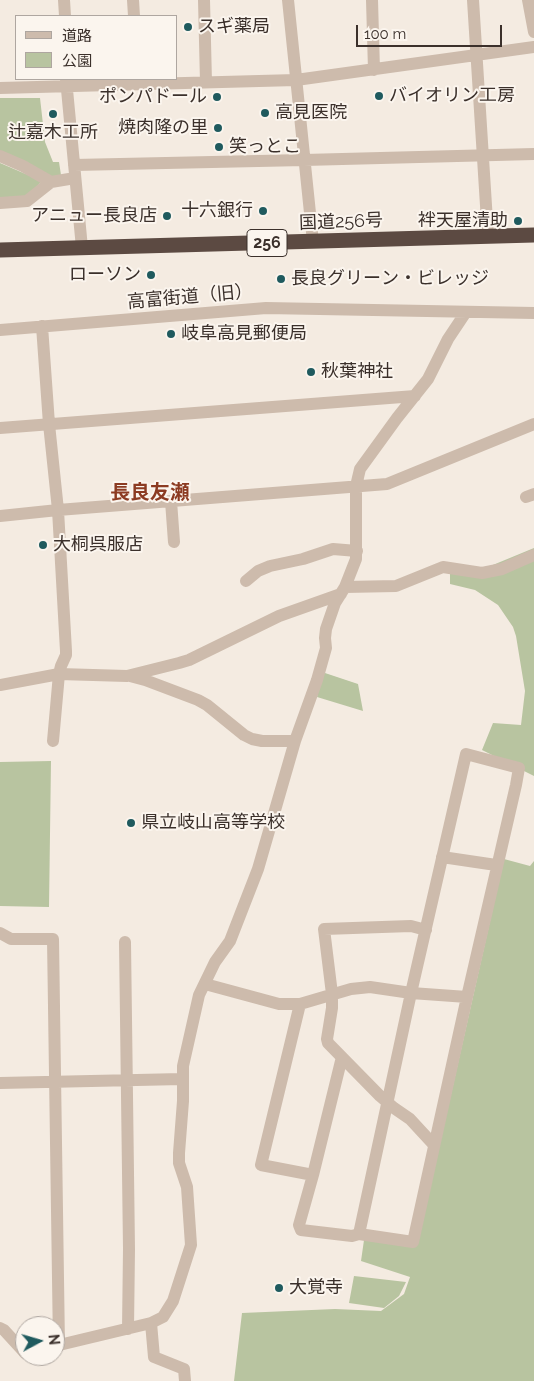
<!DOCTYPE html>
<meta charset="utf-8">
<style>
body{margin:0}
#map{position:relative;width:534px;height:1381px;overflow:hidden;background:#f4ebe1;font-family:Raleway,"Noto Sans JP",sans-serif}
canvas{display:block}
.legend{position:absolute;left:15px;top:15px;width:162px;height:65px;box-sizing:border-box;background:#fbf5ee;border:1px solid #aea6a0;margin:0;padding:6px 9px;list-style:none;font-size:15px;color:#3b302b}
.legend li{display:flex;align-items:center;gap:10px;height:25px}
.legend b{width:25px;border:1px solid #aea6a0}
.north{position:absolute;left:15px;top:1316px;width:50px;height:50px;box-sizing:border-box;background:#fbf5ee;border:1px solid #aea6a0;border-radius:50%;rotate:84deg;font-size:14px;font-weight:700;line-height:20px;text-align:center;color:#3b302b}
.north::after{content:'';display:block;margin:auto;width:18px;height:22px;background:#1f5a5e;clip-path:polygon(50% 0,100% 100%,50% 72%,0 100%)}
.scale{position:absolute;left:356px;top:25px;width:146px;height:22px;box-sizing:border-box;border:2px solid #3b302b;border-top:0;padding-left:6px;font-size:15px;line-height:18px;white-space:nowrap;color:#3b302b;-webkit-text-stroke:4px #fbf5ee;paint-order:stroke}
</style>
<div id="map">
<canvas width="534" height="1381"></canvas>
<ul class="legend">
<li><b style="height:6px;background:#cdbbac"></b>道路</li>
<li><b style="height:14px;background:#b8c4a0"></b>公園</li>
</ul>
<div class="north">N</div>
<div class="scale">100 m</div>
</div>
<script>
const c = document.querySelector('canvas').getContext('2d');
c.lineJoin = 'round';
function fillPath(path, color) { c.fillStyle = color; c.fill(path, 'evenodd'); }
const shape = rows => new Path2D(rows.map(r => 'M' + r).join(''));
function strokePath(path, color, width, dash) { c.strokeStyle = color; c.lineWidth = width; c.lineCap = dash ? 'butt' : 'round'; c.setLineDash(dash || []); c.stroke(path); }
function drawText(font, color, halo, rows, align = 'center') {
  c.font = font + ' Raleway,"Noto Sans JP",sans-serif'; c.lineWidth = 4; c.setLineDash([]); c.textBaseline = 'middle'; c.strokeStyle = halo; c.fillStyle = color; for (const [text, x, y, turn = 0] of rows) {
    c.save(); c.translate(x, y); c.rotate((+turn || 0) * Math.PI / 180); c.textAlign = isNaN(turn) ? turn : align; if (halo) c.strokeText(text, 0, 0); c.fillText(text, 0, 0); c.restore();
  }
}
const green = shape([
 [0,98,40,98,45,142,53,162,59,162,61,175,51,178,0,152],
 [0,163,42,181,22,203,0,203],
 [534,548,534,776,482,750,493,723,521,725,525,691,516,636,513,627,498,605,475,590,450,584,450,571,471,574],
 [322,672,358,684,363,711,317,697],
 [51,761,49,907,0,906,0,762],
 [504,859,530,866,534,861,534,1381,234,1381,242,1313,335,1309,381,1311,404,1294,410,1277,361,1261,364,1240,417,1245],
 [354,1276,406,1282,399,1296,384,1308,349,1303]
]);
const minor = shape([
 [64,0,65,16],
 [133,0,134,16],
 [204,0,206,82],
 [288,0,313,242],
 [372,0,374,70],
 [473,0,488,237],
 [528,0,534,32],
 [66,79,82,248],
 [0,88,296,80,534,47],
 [0,156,23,166,51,182],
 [74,165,304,160,534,154],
 [0,203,27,201,51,182,75,178],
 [42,326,49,424,58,510,66,651,66,655,61,666,59,674,53,741],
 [0,330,266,308,534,313],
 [0,428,415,396],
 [526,497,534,494],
 [171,501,174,542],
 [0,516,58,510,387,484,534,424],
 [246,581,258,571,270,566,303,559,333,549,357,551],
 [345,587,396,586,443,567,482,573,502,569,534,555],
 [130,676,145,680,198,700,207,705,244,735,252,739,262,741,295,741],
 [0,685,59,674,127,676,179,663,189,660,279,616,341,594],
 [442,857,496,865],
 [426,930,411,926,324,929,332,994,332,1008,327,1039,328,1043,380,1096,394,1108,410,1119,434,1145],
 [0,933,11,939,53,939,59,1346],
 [125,942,129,1249,128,1329],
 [205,984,279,1004,300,1004,351,989,370,987,411,993,467,997],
 [300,1004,261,1165,313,1175],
 [342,1057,313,1175,299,1225,301,1230,352,1236,359,1234,413,1242,467,997,516,785,519,768,466,754,411,993,359,1234],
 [0,1083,182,1079],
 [151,1323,154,1357,184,1369,185,1381],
 [0,1328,4,1330,25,1353],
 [55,1346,151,1323,163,1317,173,1301,191,1245,187,1187,179,1163,179,1153,183,1101,183,1066,199,995,215,962,230,941,258,869,295,741,317,680,326,648,325,638,326,629,335,603,345,587,356,559,356,486,360,469,397,418,428,379,448,339,466,312]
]);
const highway = shape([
 [0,250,534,235]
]);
const markers = [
 [188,27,5,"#1f5a5e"],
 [379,96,5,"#1f5a5e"],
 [217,97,5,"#1f5a5e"],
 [265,113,5,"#1f5a5e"],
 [53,114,5,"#1f5a5e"],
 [218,128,5,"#1f5a5e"],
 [219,147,5,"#1f5a5e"],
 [263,211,5,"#1f5a5e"],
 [167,216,5,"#1f5a5e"],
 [518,221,5,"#1f5a5e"],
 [151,275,5,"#1f5a5e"],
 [281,279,5,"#1f5a5e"],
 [171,334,5,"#1f5a5e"],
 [311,372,5,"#1f5a5e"],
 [43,545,5,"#1f5a5e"],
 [131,823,5,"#1f5a5e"],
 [279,1288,5,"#1f5a5e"]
];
const shields = [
 [267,243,40]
];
const shieldNames = [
 ["256",267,243]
];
const poiNames = [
 ["スギ薬局",198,27],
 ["バイオリン工房",389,96],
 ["ポンパドール",207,97,"right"],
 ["高見医院",275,113],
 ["焼肉隆の里",208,128,"right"],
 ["辻嘉木工所",53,133,"center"],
 ["笑っとこ",229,147],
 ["十六銀行",253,211,"right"],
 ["アニュー長良店",157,216,"right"],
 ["袢天屋清助",508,221,"right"],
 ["ローソン",141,275,"right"],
 ["長良グリーン・ビレッジ",291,279],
 ["岐阜高見郵便局",181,334],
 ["秋葉神社",321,372],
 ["大桐呉服店",53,545],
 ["県立岐山高等学校",141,823],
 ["大覚寺",289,1288]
];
const streetNames = [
 ["国道256号",341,222,-2],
 ["高富街道（旧）",190,297,-5]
];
const quarterNames = [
 ["長良友瀬",150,493]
];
fillPath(green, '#b8c4a0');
strokePath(minor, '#cdbbac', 12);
strokePath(highway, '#5c4a42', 15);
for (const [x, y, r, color] of markers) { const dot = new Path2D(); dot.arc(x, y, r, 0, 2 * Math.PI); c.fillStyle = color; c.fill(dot); strokePath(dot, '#fbf5ee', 2); }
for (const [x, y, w] of shields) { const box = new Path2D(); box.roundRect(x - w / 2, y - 13.5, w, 27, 4); c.fillStyle = '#fbf5ee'; c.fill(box); strokePath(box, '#3b302b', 1); }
drawText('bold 16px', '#3b302b', null, shieldNames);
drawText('18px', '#3b302b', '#fbf5ee', poiNames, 'left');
drawText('18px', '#3b302b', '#fbf5ee', streetNames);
drawText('bold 20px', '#8c3b22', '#fbf5ee', quarterNames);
</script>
